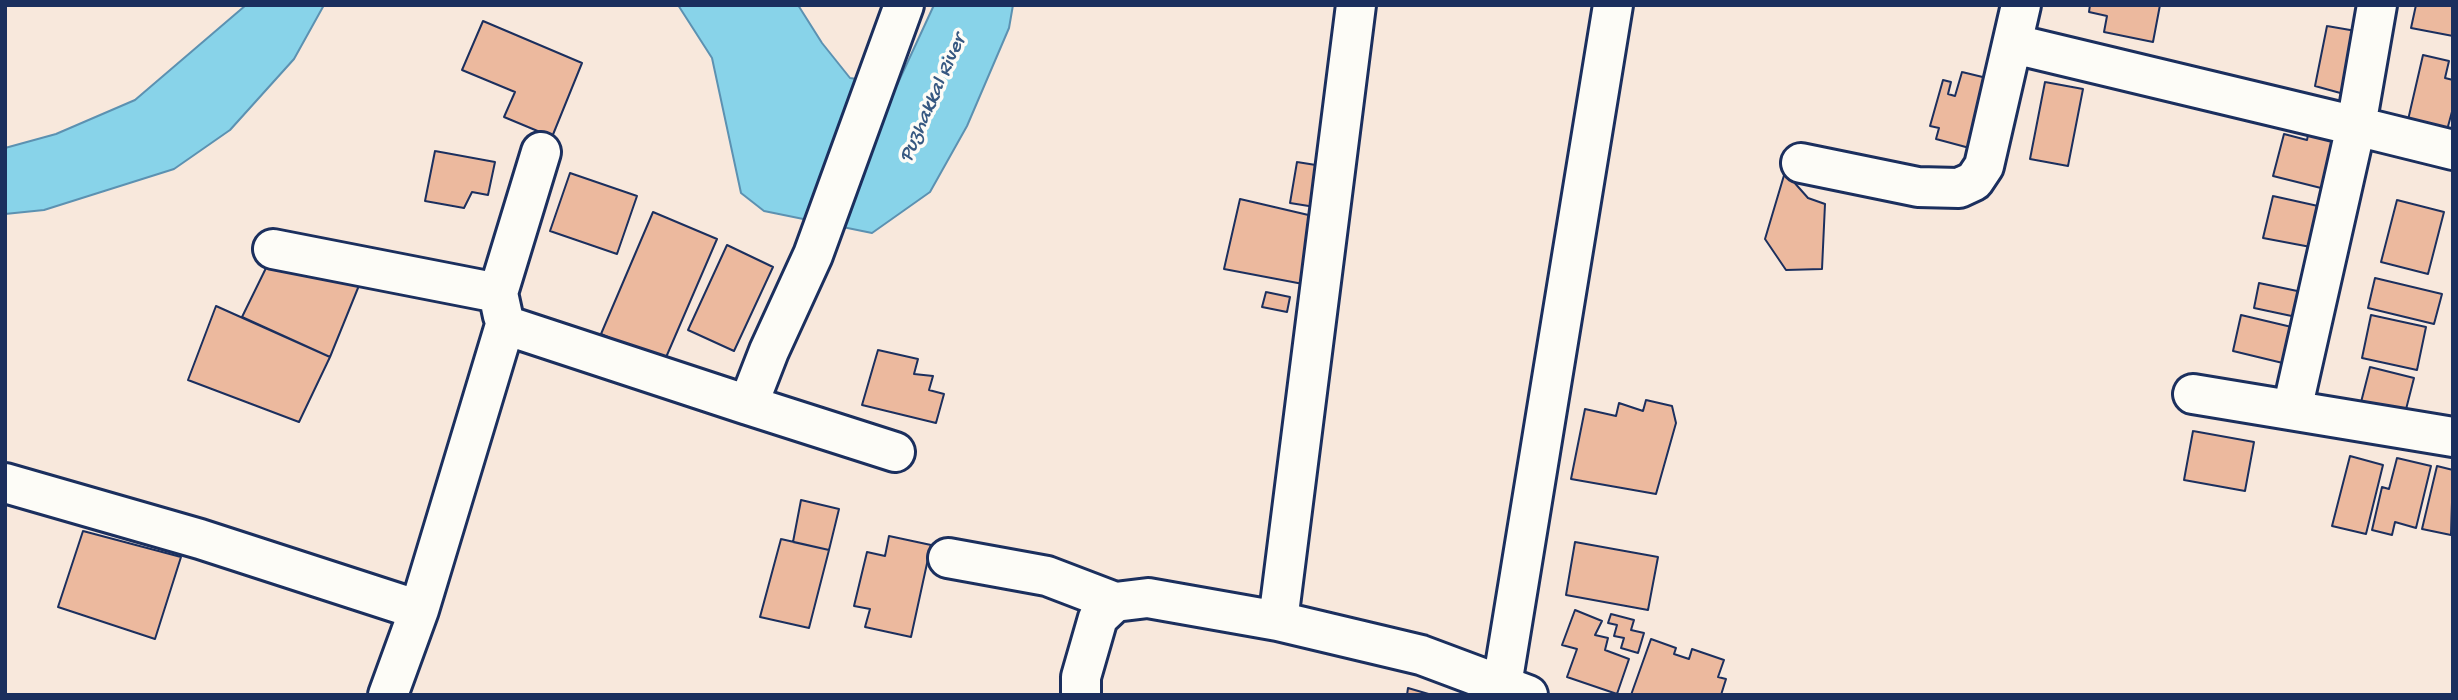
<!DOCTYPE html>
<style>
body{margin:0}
#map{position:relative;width:2458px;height:700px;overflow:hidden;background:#f8e8dc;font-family:"Gochi Hand",sans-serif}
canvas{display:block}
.frame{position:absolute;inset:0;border:7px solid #1b2f5e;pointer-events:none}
</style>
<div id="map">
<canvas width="2458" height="700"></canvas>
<div class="frame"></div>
</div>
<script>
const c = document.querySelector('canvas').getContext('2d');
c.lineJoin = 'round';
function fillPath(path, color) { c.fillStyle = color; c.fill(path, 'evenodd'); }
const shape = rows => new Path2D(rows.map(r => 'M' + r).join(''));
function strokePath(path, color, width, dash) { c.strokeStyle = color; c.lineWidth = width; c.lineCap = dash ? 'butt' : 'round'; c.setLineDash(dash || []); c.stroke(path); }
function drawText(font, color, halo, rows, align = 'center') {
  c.font = font + ' "Gochi Hand",sans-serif'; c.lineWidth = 7; c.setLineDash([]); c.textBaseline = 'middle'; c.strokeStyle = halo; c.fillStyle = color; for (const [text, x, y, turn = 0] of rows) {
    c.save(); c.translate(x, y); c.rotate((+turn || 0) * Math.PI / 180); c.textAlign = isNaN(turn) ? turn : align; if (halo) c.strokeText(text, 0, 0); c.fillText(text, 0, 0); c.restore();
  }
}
const water = shape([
 [246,5,324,5,294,59,230,130,174,169,44,210,5,214,5,148,56,134,135,100,246,5],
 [678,5,798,5,822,43,850,78,897,85,934,5,1013,5,1009,28,967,126,930,192,872,233,764,211,741,193,712,58,678,5]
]);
const building = shape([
 [2090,5,2160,5,2153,42,2104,32,2107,16,2089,12,2090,5],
 [2416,5,2453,5,2453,36,2411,28,2416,5],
 [483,21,582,63,552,137,504,117,515,92,462,70,483,21],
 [2327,26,2356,31,2344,94,2315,86,2327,26],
 [2423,55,2449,61,2445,78,2453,80,2453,108,2447,130,2408,120,2423,55],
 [1962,72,1995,80,1977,150,1936,139,1939,128,1930,126,1943,80,1951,82,1948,94,1955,96,1962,72],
 [2045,82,2083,89,2068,166,2030,159,2045,82],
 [2309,130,2342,139,2329,190,2273,176,2284,134,2307,140,2309,130],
 [435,151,495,162,488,195,472,192,464,208,425,201,435,151],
 [1297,162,1322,166,1315,207,1290,203,1297,162],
 [1785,172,1808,198,1825,204,1822,269,1786,270,1765,239,1785,172],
 [570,173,637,196,617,254,550,231,570,173],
 [2273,196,2327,208,2316,248,2263,238,2273,196],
 [1240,199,1317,217,1303,284,1224,269,1240,199],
 [2397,200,2444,212,2428,274,2381,262,2397,200],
 [653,212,717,239,664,362,601,334,653,212],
 [727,245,773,267,734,351,688,330,727,245],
 [267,266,360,283,330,357,242,317,267,266],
 [2375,278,2442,294,2434,324,2368,308,2375,278],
 [2259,283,2307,293,2301,318,2254,308,2259,283],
 [1266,292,1290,297,1287,312,1262,307,1266,292],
 [216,306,330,357,299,422,188,380,216,306],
 [2241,315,2300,329,2291,365,2233,351,2241,315],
 [2371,315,2426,327,2417,370,2362,358,2371,315],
 [878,350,918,359,914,374,933,376,929,390,944,394,936,423,862,405,878,350],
 [2370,367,2414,378,2402,425,2358,414,2370,367],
 [1646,400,1672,406,1676,423,1656,494,1571,479,1585,409,1616,416,1619,403,1643,411,1646,400],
 [2193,431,2254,442,2245,491,2184,480,2193,431],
 [2350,456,2383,465,2366,534,2332,526,2350,456],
 [2397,458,2431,466,2416,528,2395,522,2392,535,2372,530,2382,487,2389,489,2397,458],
 [2437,466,2453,470,2451,535,2422,529,2437,466],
 [801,500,839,509,829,550,793,542,801,500],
 [83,531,181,557,155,639,58,607,83,531],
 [889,536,931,545,911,637,865,627,870,609,854,606,867,552,885,556,889,536],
 [781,539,829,550,809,628,760,617,781,539],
 [1575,542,1658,557,1648,610,1566,595,1575,542],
 [1575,610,1602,621,1595,635,1608,638,1605,650,1629,659,1617,694,1567,677,1577,649,1562,645,1575,610],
 [1611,614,1634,620,1631,630,1644,633,1638,653,1621,648,1624,638,1614,636,1617,625,1608,623,1611,614],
 [1651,639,1676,648,1674,654,1689,659,1692,649,1724,660,1718,677,1726,679,1721,695,1631,695,1651,639],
 [1408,688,1432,695,1407,695,1408,688]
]);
const minor = shape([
 [2014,44,2356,126,2377,5],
 [1801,163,1918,187,1959,188,1974,181,1984,166,2021,5],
 [273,249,498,293],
 [503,316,498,293,541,152],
 [2193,394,2453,437],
 [748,405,895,452],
 [2292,410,2356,126,2453,150],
 [5,483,200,539,419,610],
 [948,558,1047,576,1115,602],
 [1278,621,1356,5],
 [1502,685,1613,5],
 [388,695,419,610,505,325,748,405,769,351,813,255,904,5],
 [1081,695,1081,677,1098,618,1115,602,1148,598,1278,621,1421,655,1528,695]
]);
const waterNames = [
 ["Puzhakkal River",934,99,-66]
];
fillPath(water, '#88d3e9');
strokePath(water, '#5c91b1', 2);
fillPath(building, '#ecb99e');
strokePath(building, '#1b2f5e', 2);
strokePath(minor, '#1b2f5e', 44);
strokePath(minor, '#fdfcf7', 38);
drawText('italic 21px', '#365881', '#fdfcf7', waterNames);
</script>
